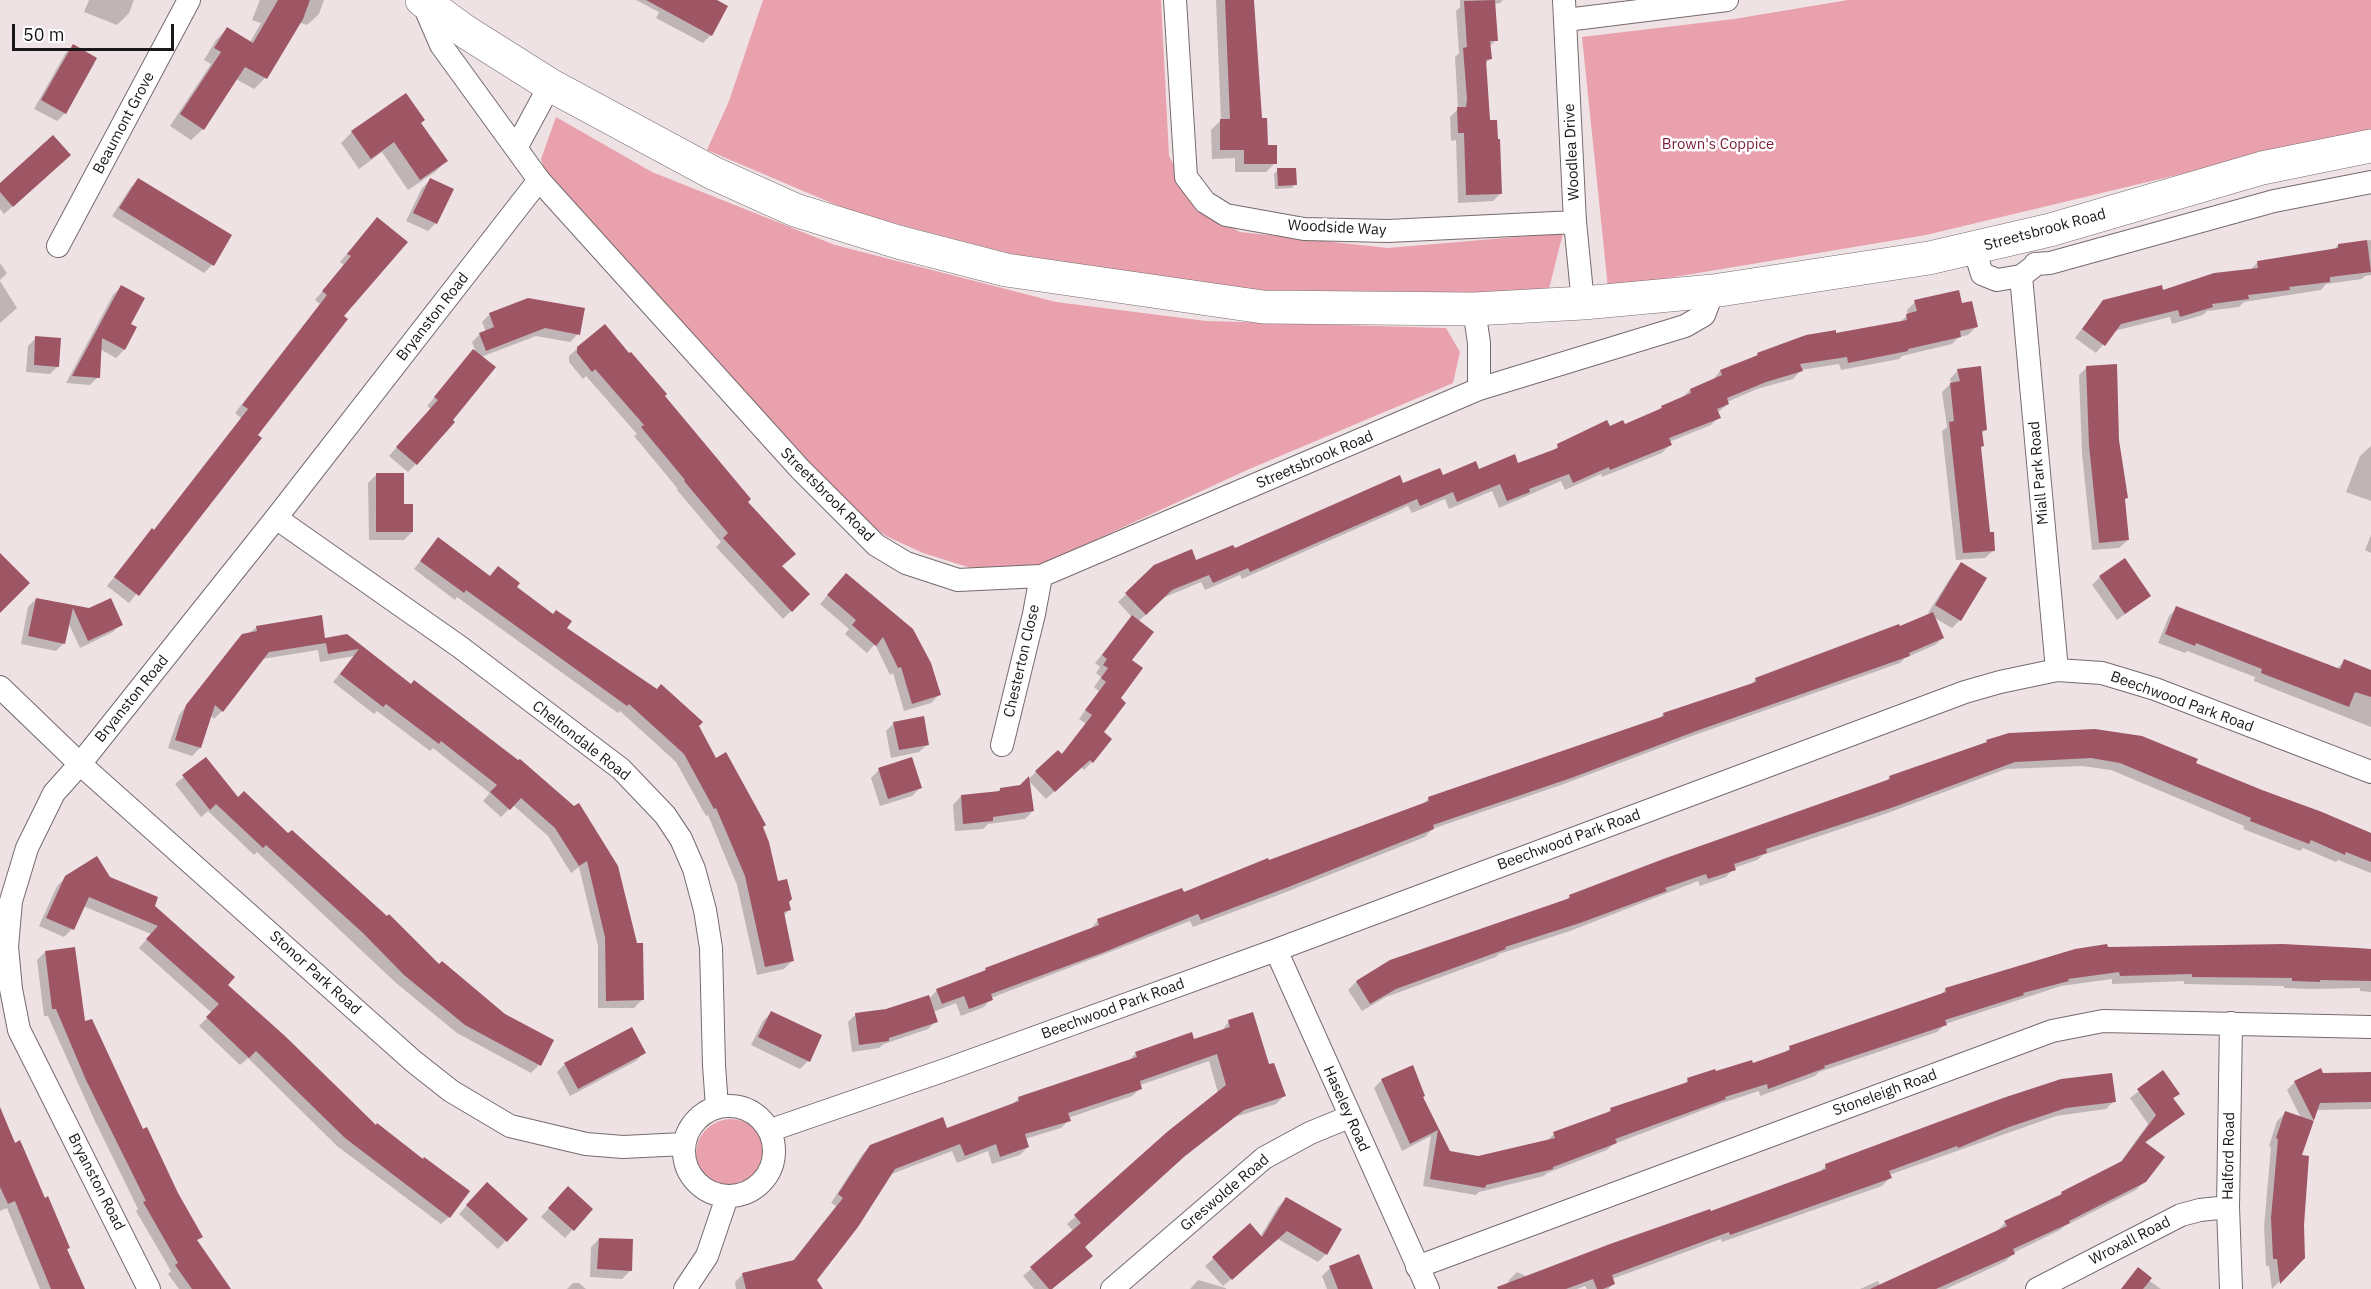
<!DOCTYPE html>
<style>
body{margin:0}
#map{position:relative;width:2371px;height:1289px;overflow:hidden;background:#efe2e4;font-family:"IBM Plex Sans",sans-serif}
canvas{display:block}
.scale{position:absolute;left:12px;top:24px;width:162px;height:27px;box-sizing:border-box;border:3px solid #1b1617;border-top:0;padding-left:8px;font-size:18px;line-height:21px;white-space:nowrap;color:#1b1617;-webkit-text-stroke:4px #fff;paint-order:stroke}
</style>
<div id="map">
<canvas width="2371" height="1289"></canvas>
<div class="scale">50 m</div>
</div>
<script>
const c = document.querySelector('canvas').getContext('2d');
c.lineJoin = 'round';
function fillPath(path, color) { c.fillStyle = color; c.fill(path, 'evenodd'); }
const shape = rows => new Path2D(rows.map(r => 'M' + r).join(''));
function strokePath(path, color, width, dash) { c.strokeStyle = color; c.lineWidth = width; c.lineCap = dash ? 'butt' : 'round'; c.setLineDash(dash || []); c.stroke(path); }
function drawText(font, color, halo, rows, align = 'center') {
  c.font = font + ' "IBM Plex Sans",sans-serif'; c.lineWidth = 5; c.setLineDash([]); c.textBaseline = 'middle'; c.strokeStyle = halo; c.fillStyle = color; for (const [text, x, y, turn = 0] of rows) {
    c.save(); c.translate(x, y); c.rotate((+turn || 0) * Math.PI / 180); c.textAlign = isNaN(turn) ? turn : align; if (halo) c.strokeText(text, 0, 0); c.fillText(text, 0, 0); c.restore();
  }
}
const green = shape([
 [763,0,1161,0,1169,156,1197,208,1240,232,1388,248,1563,233,1548,293,1228,290,1031,259,855,213,707,150,729,101],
 [1848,0,2371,0,2371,136,2252,157,1926,235,1608,288,1582,37,1734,19],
 [556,117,652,172,835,245,1056,302,1206,321,1446,328,1460,352,1453,383,1247,470,1037,567,971,568,923,553,886,536,859,517,545,173,541,159],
 '696 1154a35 35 0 1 1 70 0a35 35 0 1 1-70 0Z'
]);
const shadow = shape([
 [89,0,134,0,129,13,117,25,84,12],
 [260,0,324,0,319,14,307,25,298,22,265,78,254,89,236,79,203,129,191,140,170,126,211,64,204,60,216,40,227,29,250,42,261,23,252,20],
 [636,0,714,0,711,35,703,43,656,18,659,12],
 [1216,0,1253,0,1260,120,1266,146,1275,163,1266,172,1235,172,1235,158,1212,159,1211,130,1221,120],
 [1460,0,1503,0,1500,3,1494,4,1496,40,1489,47,1490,59,1484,65,1489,122,1501,193,1493,201,1458,203,1456,140,1451,141,1450,117,1458,109,1455,57,1459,53,1456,11,1460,7],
 [73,46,65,113,57,121,34,109,65,54],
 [420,124,446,161,435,172,408,190,382,152,359,169,341,143,352,132],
 [61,163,4,214,0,209,0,185],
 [1278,170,1295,184,1292,188,1275,189,1274,174],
 [139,179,230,236,212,265,204,273,112,216,131,187],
 [430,180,436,223,428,231,406,221,422,188],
 [370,227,342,317,256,435,260,438,129,603,107,586,145,538,153,531,241,418,235,413,320,304,315,300,344,265,340,262],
 [2371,240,2371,275,2365,276,2362,279,2326,284,2321,290,2244,302,2239,307,2207,311,2203,315,2172,324,2170,317,2114,331,2096,353,2075,338,2103,301,2162,292,2250,270,2258,262,2333,251,2338,245],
 [0,263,7,273,0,280],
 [0,281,17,308,0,323],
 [121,287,129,325,135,328,124,350,116,358,100,349,98,377,90,385,66,383,113,295],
 [1915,302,1961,305,1976,327,1968,335,1959,337,1952,344,1902,356,1899,359,1841,370,1839,364,1801,370,1793,379,1757,389,1727,402,1728,404,1717,413,1719,417,1711,425,1669,442,1670,445,1662,453,1602,477,1601,474,1565,490,1561,481,1499,508,1492,491,1449,509,1445,499,1412,513,1408,506,1242,579,1240,575,1205,590,1201,582,1163,598,1138,622,1130,661,1119,699,1102,733,1092,762,1084,770,1081,767,1046,799,1028,780,1033,811,1025,819,988,824,983,829,955,831,953,805,961,796,996,793,1000,789,1021,786,1036,772,1061,755,1086,724,1079,719,1099,691,1094,687,1101,677,1096,673,1100,667,1095,663,1132,617,1118,602,1155,567,1196,562,1234,550,1402,485,1518,465,1552,452,1558,446,1609,428,1624,426,1657,411,1662,407,1682,398,1690,390,1713,380,1720,371,1753,358,1758,354,1835,335,1899,323,1908,315,1907,310],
 [490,314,578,334,570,342,536,336,481,357,416,464,408,472,389,456,431,409,427,406,475,350,472,342,480,334,486,332,482,322],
 [36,338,58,366,50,374,26,372,28,346],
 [578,348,663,396,746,502,781,566,808,594,783,619,716,547,721,542,677,490,678,489,634,436,637,434,586,376,583,379,569,362,569,356],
 [2087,367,2118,441,2126,498,2124,500,2128,540,2119,548,2092,550,2082,453,2079,375],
 [1958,370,1985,430,1981,434,1980,448,1989,534,1994,550,1985,558,1956,560,1942,431,1947,427,1942,392,1951,383,1950,379],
 [2371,446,2371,501,2346,492,2360,456],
 [377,474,403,505,412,532,404,540,369,540,368,483],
 [2371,535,2371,553,2365,550],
 [438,539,489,577,515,588,565,628,697,726,715,760,761,828,777,883,788,901,789,910,783,916,792,961,784,969,757,975,737,885,708,815,706,816,676,762,620,711,618,713,457,597,455,600,414,569],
 [1962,564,1960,620,1952,628,1933,617,1943,638,1935,645,1905,658,1900,663,1689,737,1561,785,1432,829,1425,837,1281,894,1193,927,1190,921,991,998,984,1007,961,1016,956,1003,933,1012,936,1021,928,1029,884,1044,879,1048,852,1052,848,1022,856,1014,886,1010,929,999,937,990,982,973,986,969,1090,930,1097,921,1182,890,1183,894,1422,805,1429,798,1659,719,1663,714,1749,686,1756,679,1899,628,1931,615,1928,613,1954,572],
 [2100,577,2149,596,2117,620,2092,585],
 [838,583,939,695,931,703,904,711,893,673,890,675,875,644,867,653,845,634,849,629,820,604],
 [36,599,89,610,121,624,113,632,80,648,68,622,64,643,56,651,21,644,28,607],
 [2177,608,2336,669,2345,661,2371,671,2371,727,2254,681,2255,677,2187,651,2185,653,2158,643,2169,616],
 [257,627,324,639,346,635,574,808,642,1000,634,1008,598,1008,598,946,579,867,571,873,548,836,513,805,501,817,483,801,490,793,433,748,430,751,377,711,374,714,333,682,354,656,320,662,318,650,262,659,222,711,214,719,210,715,200,748,192,756,168,748,179,715,235,643],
 [894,723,928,744,919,752,891,758,886,731],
 [2009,734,2194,764,2371,835,2371,873,2338,860,2336,862,2303,848,2300,851,2243,829,2244,826,2111,770,2082,766,2006,769,1885,814,1763,855,1757,860,1734,868,1726,877,1700,886,1698,881,1570,931,1499,954,1496,957,1386,997,1362,1011,1348,990,1356,982,1390,962,1564,902,1570,896,1884,783,1890,777],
 [206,759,238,799,288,835,539,1065,531,1073,457,1033,396,983,257,852,254,855,208,811,201,817,175,784],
 [879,770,920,788,912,796,880,806,871,778],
 [66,877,109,878,153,907,449,1217,441,1224,337,1146,248,1058,240,1065,199,1026,212,1013,139,948,151,934,83,906,72,929,64,937,39,926,57,886],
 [2106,948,2371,951,2371,992,2360,991,2360,988,2311,989,2284,988,2284,986,2184,984,2184,981,2112,984,2112,979,2061,986,1945,1024,1937,1032,1819,1072,1815,1076,1760,1096,1759,1091,1719,1104,1614,1144,1607,1150,1547,1173,1544,1176,1479,1192,1476,1195,1423,1186,1431,1136,1402,1151,1374,1088,1382,1080,1422,1097,1449,1152,1478,1157,1546,1142,1554,1134,1606,1114,1611,1109,1682,1086,1688,1080,1752,1065,1783,1054,1790,1048,1939,996,1946,989],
 [45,952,201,1237,196,1241,229,1289,179,1289,168,1274,171,1271,136,1211,138,1209,94,1119,48,1016,44,1016,37,960],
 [771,1013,808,1061,800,1069,751,1045,763,1021],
 [1229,1021,1268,1066,1284,1096,1276,1104,1235,1117,1175,1164,1084,1247,1052,1289,1034,1289,1023,1276,1074,1232,1067,1224,1075,1217,1168,1133,1218,1093,1209,1061,1140,1085,1141,1088,1132,1096,1068,1118,1069,1120,1061,1128,1025,1139,1028,1147,1020,1155,992,1164,988,1151,957,1163,952,1151,889,1175,815,1280,819,1289,736,1289,735,1282,743,1274,792,1262,836,1206,831,1203,862,1155,870,1146,946,1130,1011,1106,1019,1098,1128,1062,1136,1053,1193,1040,1222,1031],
 [644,1053,636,1061,570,1096,557,1072,565,1064],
 [2163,1072,2178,1094,2172,1100,2183,1114,2144,1144,2145,1181,2136,1190,2065,1226,2060,1230,2013,1253,2006,1261,1946,1289,1860,1289,1878,1281,1880,1286,1997,1231,2005,1223,2057,1198,2062,1193,2119,1164,2148,1124,2130,1098],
 [2322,1074,2371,1074,2371,1109,2316,1110,2300,1157,2303,1257,2272,1289,2269,1266,2266,1266,2264,1227,2271,1147,2269,1146,2277,1121,2285,1113,2301,1118,2287,1090,2295,1082],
 [2003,1099,2114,1101,2106,1109,2056,1116,1889,1175,1890,1178,1882,1186,1722,1242,1721,1239,1612,1279,1614,1284,1608,1289,1587,1289,1585,1286,1577,1289,1505,1289,1509,1280,1517,1272,1528,1277,1710,1213,1818,1173,1826,1166],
 [0,1111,66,1249,83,1289,40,1289,7,1208,0,1211],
 [479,1192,526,1219,498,1249,459,1214],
 [560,1196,591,1209,565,1238,541,1217],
 [1286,1199,1326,1254,1318,1262,1278,1239,1223,1286,1205,1266,1250,1225,1260,1237,1278,1207],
 [599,1239,630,1271,622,1279,590,1277,591,1247],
 [1358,1256,1371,1289,1327,1289,1322,1276,1330,1268],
 [2138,1269,2148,1280,2161,1289,2121,1289],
 [1198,1280,1226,1288,1226,1289,1190,1289],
 [573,1283,579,1283,586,1289,567,1289]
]);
const building = shape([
 [278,0,310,0,303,19,267,79,245,67,204,130,180,114,221,52,214,48,227,27,253,43],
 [646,0,717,0,728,6,712,36],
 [1225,0,1254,0,1262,118,1267,118,1268,145,1277,145,1277,164,1244,164,1244,150,1220,150,1220,119,1230,119],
 [1495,0,1498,41,1490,41,1492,59,1486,60,1490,120,1497,120,1498,139,1500,139,1502,194,1466,195,1464,133,1458,133,1457,107,1466,107,1467,99,1463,48,1467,47,1464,1],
 [73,44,97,58,66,114,41,100],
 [406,93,425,120,421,123,448,161,420,180,394,142,371,159,351,131],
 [53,135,71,155,13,207,0,192,0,183],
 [1277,168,1296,168,1297,185,1278,186],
 [138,178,232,235,214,266,119,208],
 [430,178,454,189,437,224,413,213],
 [377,217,408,242,344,316,348,319,258,435,262,438,139,596,114,577,152,528,154,530,248,409,242,405,327,295,322,291,351,256,347,254],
 [2367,240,2371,272,2330,277,2330,282,2289,287,2290,290,2248,295,2249,299,2212,304,2213,307,2180,317,2178,310,2121,324,2105,346,2082,329,2103,300,2162,285,2163,290,2214,273,2258,268,2257,261,2338,248,2338,244],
 [121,285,145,298,131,324,137,327,125,350,102,338,100,378,72,376],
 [1959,290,1962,303,1972,301,1978,327,1960,331,1961,337,1908,349,1908,351,1848,363,1847,357,1800,364,1803,371,1766,382,1727,398,1729,404,1717,409,1721,418,1669,438,1672,445,1610,470,1609,467,1573,483,1569,474,1529,489,1530,492,1507,501,1500,484,1457,502,1453,492,1420,506,1417,499,1250,572,1248,568,1213,583,1209,575,1172,590,1146,615,1125,593,1154,565,1192,549,1196,560,1233,545,1235,548,1400,475,1403,483,1440,468,1443,475,1476,461,1479,469,1515,454,1518,463,1558,448,1557,444,1607,420,1610,426,1623,420,1625,424,1662,408,1661,406,1691,393,1690,389,1722,375,1720,370,1758,355,1757,353,1806,335,1836,330,1836,333,1907,320,1906,314,1917,311,1914,300],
 [528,298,585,308,580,335,545,328,486,351,479,333,494,327,489,313],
 [605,324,629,353,631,352,667,394,665,396,751,499,748,502,796,554,782,566,810,594,792,612,723,538,728,533,684,481,685,480,641,427,644,425,595,369,592,372,577,353,577,347],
 [35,336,61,338,59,367,34,365],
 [473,349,496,367,453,420,455,422,417,465,396,447,438,400,434,397],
 [2117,364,2119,440,2128,498,2125,499,2129,540,2099,543,2089,445,2086,366],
 [1981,366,1987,430,1982,431,1984,446,1981,447,1990,532,1994,532,1995,551,1963,553,1949,422,1954,421,1950,383,1960,381,1957,369],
 [376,473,404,473,404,504,413,504,413,532,376,532],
 [438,537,490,576,498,566,520,583,517,587,553,614,556,610,572,621,567,628,657,689,661,684,703,722,699,726,716,758,726,752,766,825,763,827,769,842,778,881,787,879,792,899,789,902,791,910,784,912,794,961,765,967,745,876,716,808,714,809,684,754,629,704,627,706,466,590,464,593,420,561],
 [0,553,30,583,0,613],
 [2125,558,2151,596,2125,614,2099,576],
 [1961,562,1987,578,1961,621,1935,605],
 [846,573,913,629,931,663,941,695,912,704,901,667,898,668,883,637,876,646,852,625,856,620,827,595],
 [36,598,89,608,111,598,123,625,88,641,73,608,65,644,28,636],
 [2176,606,2340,669,2344,659,2371,670,2371,697,2355,692,2349,707,2261,673,2262,669,2196,643,2195,646,2165,634],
 [1933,612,1944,638,1909,653,1910,656,1699,730,1571,778,1433,825,1434,829,1291,886,1201,920,1198,914,1102,953,991,994,993,1000,969,1009,964,996,942,1004,936,989,986,970,985,968,1099,925,1097,919,1182,888,1184,892,1268,858,1269,860,1429,801,1428,797,1664,716,1663,713,1756,682,1755,678,1899,624,1900,626],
 [322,615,325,638,347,634,411,684,414,680,518,760,520,759,574,806,579,803,618,866,637,943,643,943,644,1000,606,1001,605,937,587,861,579,866,555,828,521,798,510,810,490,792,497,785,441,741,439,744,386,704,383,707,340,674,359,649,328,654,326,643,269,652,223,712,215,705,201,748,175,740,186,705,242,634,257,631,256,626],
 [1132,615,1154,632,1132,660,1143,668,1121,698,1126,703,1104,732,1112,739,1093,763,1090,760,1055,792,1035,771,1058,750,1062,754,1092,715,1085,710,1106,682,1101,678,1108,668,1103,665,1107,659,1102,655],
 [924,716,929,745,899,750,893,722],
 [2095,729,2142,736,2198,759,2196,763,2262,790,2322,812,2371,833,2371,862,2346,852,2345,855,2311,840,2309,844,2250,821,2251,818,2120,763,2091,758,2015,762,1894,807,1766,849,1767,853,1734,864,1736,870,1708,879,1706,874,1665,888,1667,891,1580,923,1505,947,1506,949,1396,989,1370,1004,1356,981,1390,960,1570,898,1569,895,1666,858,1890,779,1889,776,1987,742,1986,740,2009,733],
 [206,757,238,797,244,791,288,833,292,830,387,916,389,914,439,964,442,961,505,1014,554,1040,541,1066,465,1025,404,975,364,934,266,845,263,848,216,804,210,810,182,775],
 [912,757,922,788,888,799,878,768],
 [1029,776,1034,811,993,817,993,821,963,824,961,795,1000,791,1000,788,1020,785],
 [97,856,110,877,158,897,155,906,235,977,228,985,285,1036,376,1125,377,1123,423,1159,424,1157,470,1191,450,1218,345,1138,256,1051,249,1058,206,1017,219,1004,146,939,158,926,89,897,74,930,46,918,65,876],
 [2107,944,2108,947,2283,944,2358,948,2371,949,2371,981,2320,980,2320,982,2292,981,2292,978,2192,977,2192,974,2120,976,2119,972,2068,979,2069,981,2023,993,2024,995,1945,1020,1947,1025,1824,1066,1825,1068,1768,1089,1767,1084,1725,1097,1726,1099,1615,1139,1617,1143,1553,1167,1553,1169,1486,1185,1485,1188,1430,1179,1438,1130,1410,1144,1381,1079,1413,1065,1425,1096,1423,1097,1450,1151,1478,1156,1555,1138,1553,1132,1611,1111,1610,1108,1688,1082,1687,1078,1715,1069,1716,1071,1752,1060,1753,1063,1790,1050,1789,1046,1946,992,1945,988,2075,949],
 [75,947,85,1021,92,1019,143,1129,147,1127,178,1193,203,1237,197,1240,231,1289,192,1289,175,1265,178,1263,143,1202,146,1201,86,1080,56,1009,52,1009,45,951],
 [929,995,938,1022,889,1038,889,1041,859,1045,855,1013,886,1009],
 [771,1011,822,1035,810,1062,758,1037],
 [1253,1012,1269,1064,1274,1063,1286,1096,1244,1110,1185,1156,1085,1247,1093,1256,1052,1289,1049,1289,1030,1267,1081,1223,1074,1215,1167,1132,1226,1085,1217,1054,1140,1081,1142,1089,1068,1113,1071,1121,1025,1134,1029,1147,1000,1157,996,1144,965,1156,960,1144,895,1169,858,1227,817,1280,823,1289,746,1289,742,1273,794,1260,843,1198,838,1194,870,1145,943,1117,947,1128,1019,1101,1018,1097,1137,1057,1135,1052,1192,1032,1194,1039,1230,1027,1228,1020],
 [632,1027,646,1053,578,1089,564,1063],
 [2321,1068,2323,1073,2371,1072,2371,1102,2320,1103,2302,1155,2309,1156,2304,1225,2305,1258,2280,1284,2277,1259,2273,1259,2271,1218,2278,1139,2276,1138,2285,1111,2314,1121,2294,1081],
 [2163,1070,2180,1094,2173,1098,2185,1114,2145,1142,2165,1157,2146,1182,2069,1221,2070,1223,2013,1249,2015,1254,1936,1289,1870,1289,2007,1226,2004,1221,2062,1194,2061,1192,2122,1161,2156,1115,2137,1089],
 [2112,1073,2116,1102,2066,1108,2009,1127,1958,1148,1957,1146,1889,1171,1892,1178,1730,1235,1729,1232,1612,1275,1615,1284,1603,1289,1597,1289,1593,1279,1566,1289,1498,1289,1497,1287,1610,1244,1710,1209,1711,1211,1826,1169,1825,1164,2003,1098,2061,1079],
 [0,1107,15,1143,20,1140,45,1198,48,1196,70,1248,67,1249,85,1289,51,1289,15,1201,8,1204,0,1187],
 [487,1182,528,1219,507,1242,466,1205],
 [568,1186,593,1209,574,1231,548,1208],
 [1286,1197,1342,1229,1327,1255,1287,1231,1232,1280,1212,1257,1250,1223,1262,1237],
 [599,1238,633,1239,632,1271,597,1269],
 [1359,1254,1373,1289,1338,1289,1329,1266],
 [2138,1267,2152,1278,2143,1289,2121,1289]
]);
const street = shape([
 [1175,0,1186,177,1205,202,1226,215,1304,229,1388,231,1575,222],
 [1564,0,1575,222,1583,303],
 [422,1,441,45,539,180,800,469,876,545,906,563,958,580,1041,576,1479,389,1685,326,1704,315,1713,291],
 [1566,20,1727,0],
 [516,148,550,85],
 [58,246,189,0],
 [1974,248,1982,274,1997,280,2021,276,2033,267],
 [2035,264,2050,263,2274,201,2371,182],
 [2021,276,2057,670],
 [1474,309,1479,343,1479,389],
 [276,518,460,647,621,769,665,815,681,839,694,869,705,910,711,948,714,1065,717,1107],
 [0,687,80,764,413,1061,451,1091,510,1126,586,1144,623,1147,684,1144],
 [1002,745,1034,614,1041,576],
 [1276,950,1428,1289],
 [2231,1023,2228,1207,2231,1289],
 '684 1151a45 45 0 1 1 90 0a45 45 0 1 1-90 0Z',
 [771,1130,948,1069,1276,950,1965,692,2000,682,2057,670,2102,673,2155,689,2371,772],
 [1417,1267,2052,1031,2103,1021,2371,1027],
 [149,1289,19,1030,11,989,7,947,11,901,27,848,54,793,80,764,276,518,539,180],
 [685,1289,707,1256,727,1197],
 [1112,1289,1264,1158,1310,1133,1349,1117],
 [2037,1289,2181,1215,2200,1210,2228,1207]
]);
const secondary = shape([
 [422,0,466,32,550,85,713,173,795,210,898,242,1006,270,1263,307,1474,309,1583,303,1713,291,1929,258,2050,230,2262,168,2371,146]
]);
const streetNames = [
 ["Beaumont Grove",124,123,-62],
 ["Woodlea Drive",1572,152,-93],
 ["Woodside Way",1337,228,3],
 ["Streetsbrook Road",2045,230,-15],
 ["Bryanston Road",433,317,-52],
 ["Streetsbrook Road",1315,460,-23],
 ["Miall Park Road",2039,473,-95],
 ["Streetsbrook Road",827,495,45],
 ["Chesterton Close",1022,661,-77],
 ["Bryanston Road",132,699,-51],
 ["Beechwood Park Road",2182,702,20],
 ["Cheltondale Road",581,741,38],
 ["Beechwood Park Road",1569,840,-20],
 ["Stonor Park Road",315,973,42],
 ["Beechwood Park Road",1113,1009,-20],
 ["Stoneleigh Road",1885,1093,-20],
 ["Haseley Road",1346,1109,66],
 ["Halford Road",2229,1156,-89],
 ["Bryanston Road",96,1182,63],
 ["Greswolde Road",1225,1193,-40],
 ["Wroxall Road",2130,1241,-27]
];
const parkNames = [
 ["Brown's Coppice",1718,145]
];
fillPath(green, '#e9a1ae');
fillPath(shadow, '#0003');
fillPath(building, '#9e5665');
strokePath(street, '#766b6c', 24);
strokePath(secondary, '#766b6c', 34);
strokePath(street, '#fff', 22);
strokePath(secondary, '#fff', 33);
drawText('15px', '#1b1617', '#fff', streetNames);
drawText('15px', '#791d38', '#fff', parkNames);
</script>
